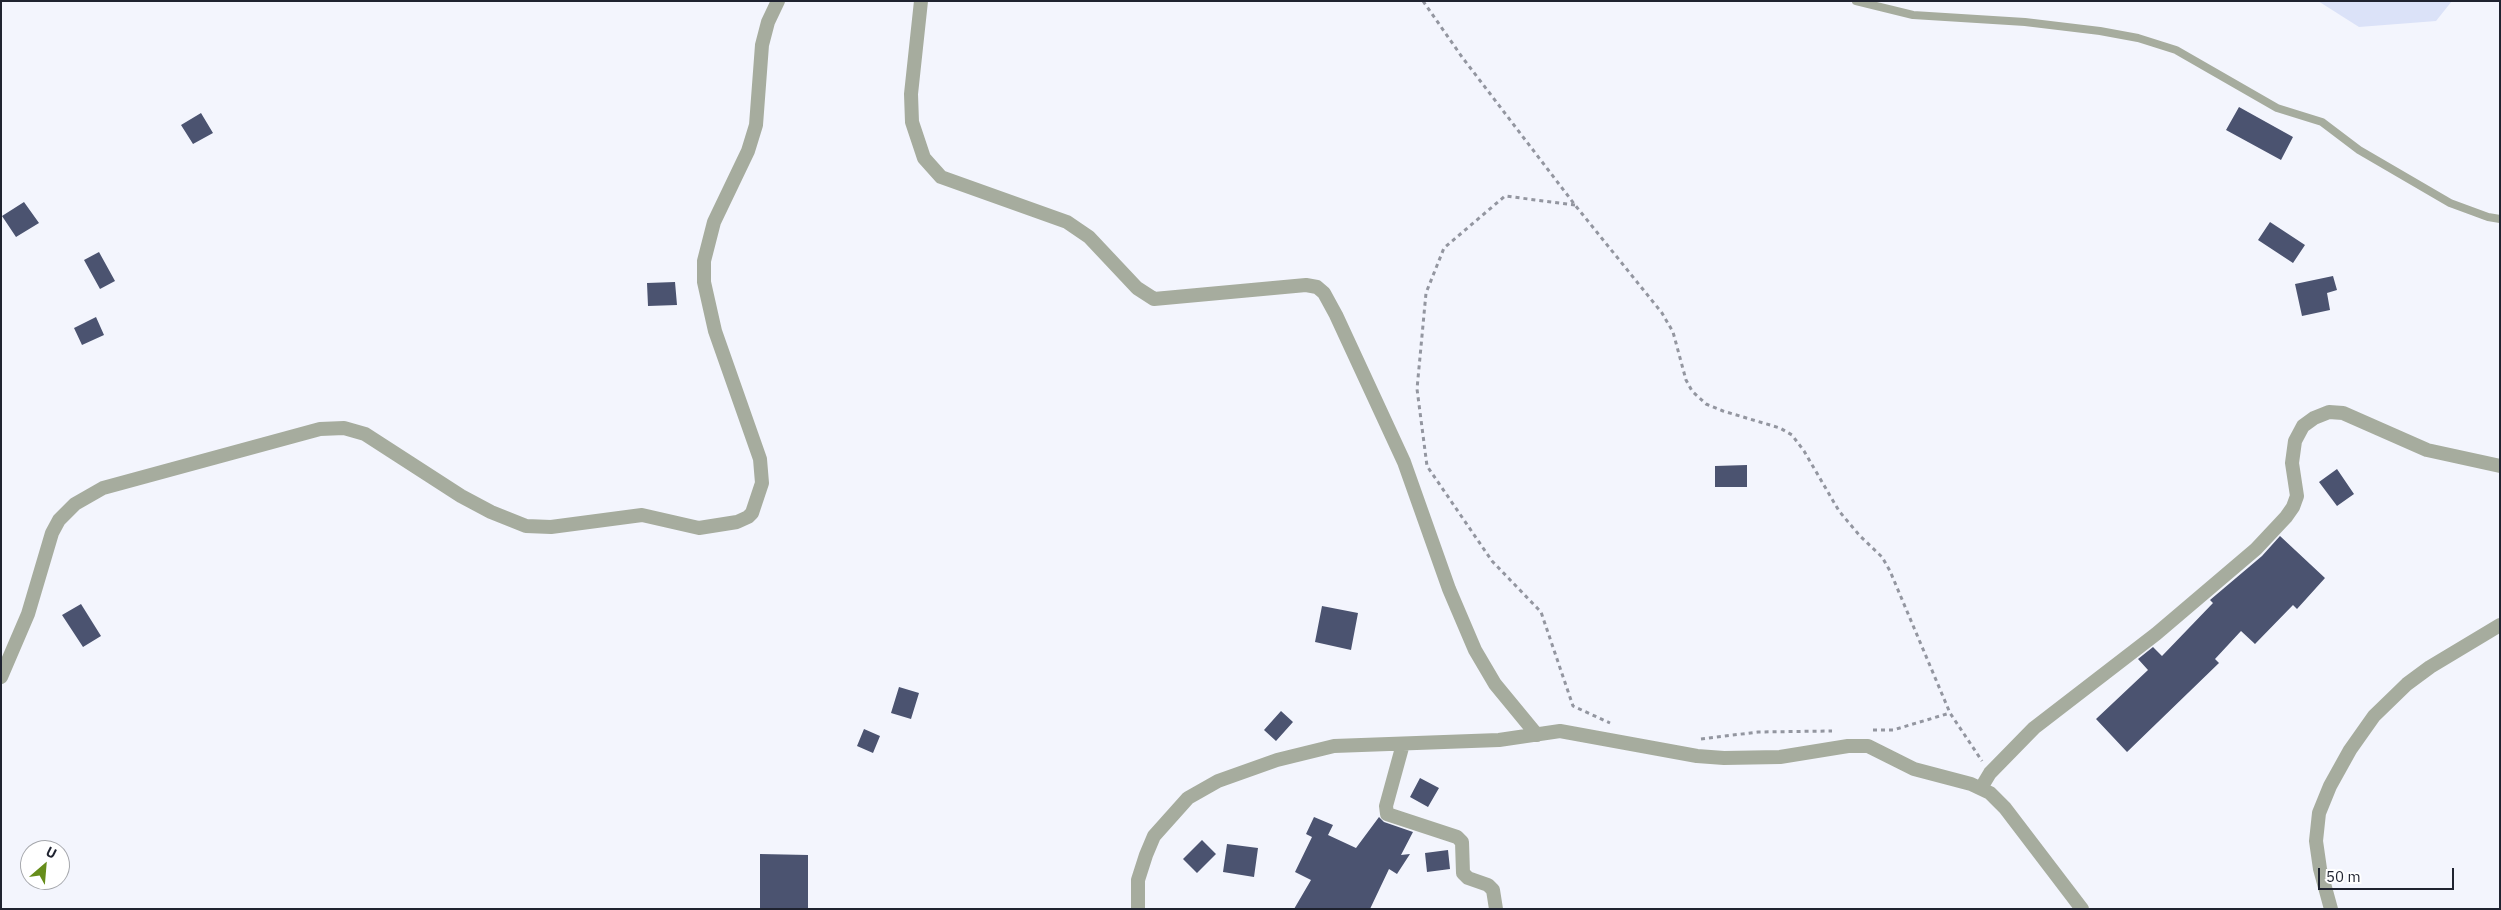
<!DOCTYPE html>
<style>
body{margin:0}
#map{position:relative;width:2501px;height:910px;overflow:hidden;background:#f3f5fd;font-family:"IBM Plex Sans",sans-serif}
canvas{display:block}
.frame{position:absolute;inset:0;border:2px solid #1f2330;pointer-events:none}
.north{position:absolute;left:20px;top:840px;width:50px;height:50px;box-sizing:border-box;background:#fff;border:1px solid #a5a7ac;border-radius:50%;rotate:27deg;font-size:14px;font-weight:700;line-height:20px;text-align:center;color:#1f2330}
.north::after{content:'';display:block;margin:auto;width:18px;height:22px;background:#668d1a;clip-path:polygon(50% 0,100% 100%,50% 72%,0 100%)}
.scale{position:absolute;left:2318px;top:868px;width:136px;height:22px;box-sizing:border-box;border:2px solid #1f2330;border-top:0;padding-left:6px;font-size:15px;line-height:18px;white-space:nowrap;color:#1f2330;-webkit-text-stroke:4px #fff;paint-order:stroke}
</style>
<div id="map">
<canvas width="2501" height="910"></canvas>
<div class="frame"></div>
<div class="north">U</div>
<div class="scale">50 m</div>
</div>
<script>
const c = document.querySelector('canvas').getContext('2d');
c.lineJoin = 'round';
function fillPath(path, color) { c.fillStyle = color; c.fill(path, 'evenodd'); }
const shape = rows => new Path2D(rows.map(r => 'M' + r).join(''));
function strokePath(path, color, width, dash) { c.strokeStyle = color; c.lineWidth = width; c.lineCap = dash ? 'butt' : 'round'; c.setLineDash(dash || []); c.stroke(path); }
const green = shape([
 [2318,1,2452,1,2436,21,2359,27]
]);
const building = shape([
 [2239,107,2293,137,2281,160,2226,130],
 [201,113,213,133,193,144,181,125],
 [24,202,39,223,16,237,2,216],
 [2270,222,2305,245,2293,263,2258,240],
 [99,252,115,281,100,289,84,260],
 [2333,276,2337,290,2327,293,2330,310,2302,316,2295,284],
 [675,282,677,305,648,306,647,283],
 [96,317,104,335,82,345,74,328],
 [1747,465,1747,487,1715,487,1715,466],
 [2337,469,2354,494,2337,506,2319,482],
 [2280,536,2325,578,2297,609,2293,605,2255,644,2241,631,2215,659,2219,663,2127,752,2096,719,2148,670,2138,659,2153,647,2162,656,2213,603,2210,600,2262,556],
 [81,604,101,636,83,647,62,615],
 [1322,606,1358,613,1351,650,1315,642],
 [899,687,919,693,911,719,891,713],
 [1281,711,1293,722,1276,741,1264,730],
 [864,729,880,736,873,753,857,746],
 [1420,778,1439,788,1428,807,1410,797],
 [1314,817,1333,825,1328,835,1356,848,1379,817,1384,822,1413,832,1401,855,1410,854,1397,874,1389,869,1370,909,1294,909,1311,880,1295,872,1312,837,1306,834],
 [1202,840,1216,854,1197,873,1183,859],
 [1227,844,1258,848,1254,877,1223,872],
 [1448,850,1450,869,1427,872,1425,853],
 [760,854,808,855,808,909,760,909]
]);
const path = shape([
 [1423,1,1462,57,1575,205,1662,313,1673,332,1686,380,1692,391,1706,404,1723,411,1780,428,1792,435,1804,451,1839,511,1860,536,1882,557,1890,571,1950,713,1982,761],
 [1575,205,1505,196,1444,248,1426,293,1417,389,1427,466,1492,561,1541,612,1573,706,1610,723],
 [1873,730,1893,730,1950,713],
 [1701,739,1758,732,1832,731]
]);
const service = shape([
 [1856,1,1913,15,2025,22,2100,31,2138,38,2176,50,2277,108,2322,122,2359,150,2450,203,2488,217,2500,219]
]);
const minor = shape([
 [921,1,911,94,912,122,924,158,941,177,1067,222,1089,237,1137,288,1154,299,1306,285,1317,287,1324,293,1336,315,1404,462,1449,589,1475,650,1495,684,1537,735],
 [1,677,28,614,52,533,59,520,75,504,103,488,320,429,344,428,365,434,461,496,491,512,526,526,551,527,642,515,699,528,737,522,748,517,752,513,762,483,760,459,715,331,704,282,704,261,714,222,748,151,756,125,762,45,768,22,778,1],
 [1403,744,1386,806,1387,814,1457,837,1462,842,1463,873,1468,878,1488,885,1493,890,1496,909],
 [1981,788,1990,773,2034,728,2156,634,2256,549,2286,517,2293,507,2297,496,2292,463,2295,441,2303,426,2314,418,2329,412,2343,413,2427,450,2500,466],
 [1138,909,1138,880,1146,855,1154,836,1188,798,1218,781,1277,760,1334,746,1499,740,1560,731,1697,756,1724,758,1780,757,1848,746,1868,746,1914,769,1971,784,1990,793,2005,808,2082,909],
 [2331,909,2320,869,2316,841,2319,813,2330,786,2350,750,2374,716,2407,684,2430,667,2500,625]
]);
fillPath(green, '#dbe2f8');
fillPath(building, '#4b5370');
strokePath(path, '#9396a0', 3, [4, 4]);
strokePath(service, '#a6ac9e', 8);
strokePath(minor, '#a6ac9e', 14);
</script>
